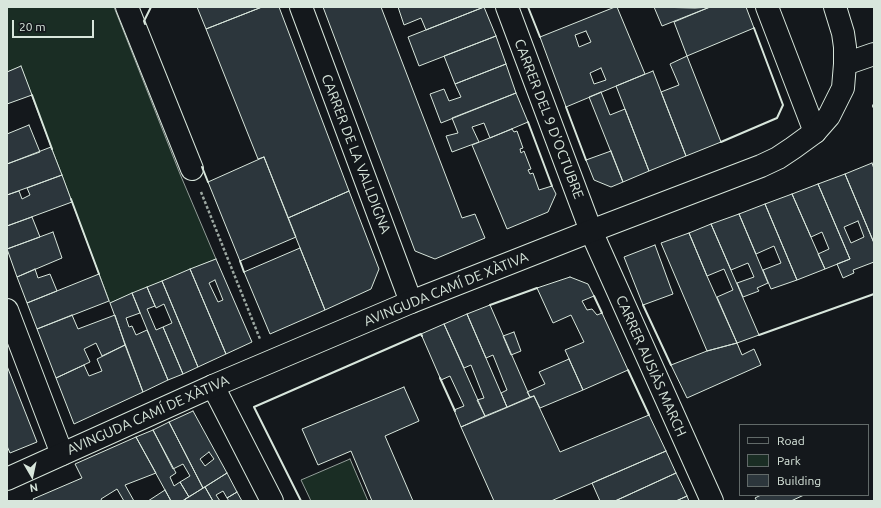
<!DOCTYPE html>
<meta charset="utf-8">
<style>
body{margin:0}
#map{position:relative;width:881px;height:508px;overflow:hidden;background:#14181c;font-family:Ubuntu,sans-serif}
canvas{display:block}
.frame{position:absolute;inset:0;border:8px solid #d8e6dc;pointer-events:none}
.legend{position:absolute;left:739px;top:424px;width:130px;height:72px;box-sizing:border-box;background:#14181c;border:1px solid #626a69;margin:0;padding:5px 7px;list-style:none;font-size:12px;color:#d8e6dc}
.legend li{display:flex;align-items:center;gap:8px;height:20px}
.legend b{width:20px;border:1px solid #626a69}
.north{position:absolute;left:12px;top:456px;width:40px;height:40px;-webkit-text-stroke:3px #14181c;paint-order:stroke;rotate:171deg;font-size:11px;font-weight:700;line-height:16px;text-align:center;color:#d8e6dc}
.north::after{content:'';display:block;margin:auto;width:14px;height:18px;background:#d8e6dc;clip-path:polygon(50% 0,100% 100%,50% 72%,0 100%)}
.scale{position:absolute;left:12px;top:20px;width:82px;height:18px;box-sizing:border-box;border:2px solid #d8e6dc;border-top:0;padding-left:5px;font-size:12px;line-height:14px;white-space:nowrap;color:#d8e6dc;-webkit-text-stroke:3px #14181c;paint-order:stroke}
</style>
<div id="map">
<canvas width="881" height="508"></canvas>
<div class="frame"></div>
<ul class="legend">
<li><b style="height:5px;background:#14181c"></b>Road</li>
<li><b style="height:11px;background:#1a2d24"></b>Park</li>
<li><b style="height:11px;background:#2c363c"></b>Building</li>
</ul>
<div class="north">N</div>
<div class="scale">20 m</div>
</div>
<script>
const c = document.querySelector('canvas').getContext('2d');
c.lineJoin = 'round';
function fillPath(path, color) { c.fillStyle = color; c.fill(path, 'evenodd'); }
const shape = rows => new Path2D(rows.map(r => 'M' + r).join(''));
function strokePath(path, color, width, dash) { c.strokeStyle = color; c.lineWidth = width; c.lineCap = dash ? 'butt' : 'round'; c.setLineDash(dash || []); c.stroke(path); }
function drawText(font, color, halo, rows, align = 'center') {
  c.font = font + ' Ubuntu,sans-serif'; c.lineWidth = 3; c.setLineDash([]); c.textBaseline = 'middle'; c.strokeStyle = halo; c.fillStyle = color; for (const [text, x, y, turn = 0] of rows) {
    c.save(); c.translate(x, y); c.rotate((+turn || 0) * Math.PI / 180); c.textAlign = isNaN(turn) ? turn : align; if (halo) c.strokeText(text, 0, 0); c.fillText(text, 0, 0); c.restore();
  }
}
const green = shape([
 [7,7,114,7,180,174,216,259,110,303,21,67,7,72,7,7],
 [350,459,368,501,311,501,301,480,350,459]
]);
const building = shape([
 [197,7,262,7,206,29,197,7],
 [262,7,279,7,349,191,288,218,264,157,258,159,206,29,262,7],
 [323,7,381,7,462,218,475,214,485,238,435,259,415,251,323,7],
 [398,7,484,7,426,30,421,18,404,25,398,7],
 [484,7,496,36,419,66,408,37,484,7],
 [615,7,617,7,645,74,566,107,540,37,615,7],
 [586,31,591,42,579,47,575,35,586,31],
 [601,68,606,80,594,84,590,73,601,68],
 [654,7,695,8,710,7,662,26,654,7],
 [710,7,746,7,754,28,687,56,674,22,710,7],
 [496,36,506,64,455,84,444,56,496,36],
 [687,56,721,142,686,156,661,92,679,85,670,64,687,56],
 [506,64,516,93,441,123,430,94,444,89,449,101,461,97,455,84,506,64],
 [21,66,32,95,7,104,7,72,21,66],
 [653,71,686,156,649,171,616,86,653,71],
 [601,92,610,115,625,109,649,171,623,182,589,97,601,92],
 [516,93,528,122,490,138,484,123,472,127,479,142,452,152,446,136,458,133,452,118,516,93],
 [29,125,40,152,7,164,7,134,29,125],
 [512,129,514,132,517,131,523,148,520,149,521,153,524,151,531,169,528,170,530,174,533,173,539,190,552,186,556,194,548,212,507,229,472,145,512,129],
 [51,147,62,175,7,195,7,164,51,147],
 [611,151,623,182,611,187,594,180,586,160,611,151],
 [264,157,296,237,240,261,208,182,264,157],
 [872,163,874,169,874,243,845,174,872,163],
 [845,174,874,243,874,262,853,270,854,273,843,278,837,264,850,259,818,184,845,174],
 [858,221,864,237,851,243,844,227,858,221],
 [62,175,72,202,7,226,7,195,19,191,22,199,30,195,27,188,62,175],
 [818,184,850,259,825,269,818,254,829,249,822,232,811,237,792,194,818,184],
 [349,191,379,269,371,289,325,310,288,218,349,191],
 [792,194,825,269,797,280,765,204,792,194],
 [765,204,797,280,771,289,763,270,781,263,774,246,756,254,739,214,765,204],
 [739,214,768,283,757,288,759,291,743,297,737,283,754,277,748,263,731,270,711,224,739,214],
 [32,217,40,237,7,249,7,226,32,217],
 [711,224,759,335,737,343,717,297,733,290,724,269,707,276,689,233,711,224],
 [53,232,62,258,17,277,7,249,53,232],
 [689,233,707,276,737,343,707,351,661,243,689,233],
 [655,245,673,294,643,305,624,257,655,245],
 [300,248,325,310,270,334,244,272,300,248],
 [216,259,252,342,226,354,190,269,216,259],
 [215,280,223,300,218,302,209,283,215,280],
 [35,269,38,278,50,274,57,291,27,303,17,277,35,269],
 [190,269,226,354,198,367,162,281,190,269],
 [99,274,109,301,37,329,27,303,99,274],
 [570,277,588,284,594,296,582,301,587,310,592,309,597,315,602,313,628,370,583,390,565,350,584,342,571,315,553,323,537,288,570,277],
 [162,281,198,367,183,374,163,327,172,323,164,304,156,308,147,287,162,281],
 [147,287,155,306,147,309,156,330,163,327,183,374,168,380,132,293,147,287],
 [132,293,140,313,126,318,129,327,132,326,136,335,147,330,168,380,143,392,110,303,132,293],
 [490,305,530,397,507,407,501,393,507,390,493,355,486,358,467,314,490,305],
 [467,314,507,407,485,416,477,400,484,398,471,365,464,368,444,324,467,314],
 [72,315,78,329,115,315,125,345,102,356,96,343,84,349,90,362,56,378,37,329,72,315],
 [444,324,485,416,461,427,454,410,464,406,450,376,441,380,421,334,444,324],
 [514,332,521,351,511,355,503,336,514,332],
 [737,343,742,355,754,349,761,365,687,398,671,365,707,351,737,343],
 [125,345,143,392,74,424,56,378,84,365,89,376,102,371,97,359,125,345],
 [569,359,583,390,540,408,534,396,530,397,527,392,545,384,539,372,569,359],
 [7,366,37,442,10,453,7,446,7,366],
 [404,387,419,421,385,436,413,501,372,501,351,451,318,465,302,429,404,387],
 [534,396,560,452,649,415,666,451,551,501,494,501,461,427,534,396],
 [193,411,227,473,203,488,169,422,193,411],
 [209,452,214,459,205,466,200,459,209,452],
 [169,422,203,488,189,497,180,482,190,476,183,464,173,469,153,430,169,422],
 [153,430,176,473,170,477,174,486,180,482,189,497,182,501,171,501,136,437,153,430],
 [136,437,156,473,125,485,134,501,124,501,117,489,101,499,102,501,34,501,33,499,82,478,75,464,136,437],
 [666,451,676,473,615,501,600,501,592,483,666,451],
 [227,473,237,492,227,498,223,491,216,495,220,501,213,501,205,487,227,473],
 [676,473,687,496,676,501,615,501,676,473],
 [205,487,213,501,186,501,185,499,205,487],
 [165,490,171,501,148,501,165,490],
 [237,492,242,501,229,501,227,498,237,492],
 [761,495,804,495,791,501,757,501,755,498,761,495],
 [687,496,689,501,676,501,687,496]
]);
const path = shape([
 [201,192,260,339]
]);
const street = shape([
 [127,7,192,169],
 [301,7,411,302],
 [507,7,591,231,712,501],
 [767,7,815,132],
 [7,310,62,454],
 [213,386,272,501]
]);
const secondary = shape([
 [845,64,874,54],
 [7,479,213,386,411,302,591,231,761,166,778,158,793,148,815,132,829,116,843,88,845,64,845,47,843,33,835,7]
]);
const wall = shape([
 [528,7,540,37],
 [145,24,144,21,151,7],
 [32,95,52,149],
 [874,104,873,106,874,108],
 [566,107,586,160],
 [528,122,552,186],
 [721,142,777,118,783,105,754,28],
 [202,167,208,182],
 [71,199,99,274],
 [240,261,244,272],
 [594,296,602,313],
 [490,305,537,288],
 [643,305,671,365],
 [759,335,874,294],
 [628,370,649,415],
 [440,378,455,411],
 [301,501,254,407,421,334,422,336]
]);
const streetNames = [
 ["CARRER DEL 9 D'OCTUBRE",549,119,69],
 ["CARRER DE LA VALLDIGNA",356,154,69],
 ["AVINGUDA CAMÍ DE XÀTIVA",446,289,-22],
 ["CARRER AUSIÀS MARCH",651,366,66],
 ["AVINGUDA CAMÍ DE XÀTIVA",148,415,-24]
];
fillPath(green, '#1a2d24');
strokePath(green, '#939e99', 1);
fillPath(building, '#2c363c');
strokePath(building, '#d8e6dc', 1);
strokePath(street, '#d8e6dc', 24);
strokePath(secondary, '#d8e6dc', 24);
strokePath(path, '#9da8a2', 2.5, [3, 2]);
strokePath(street, '#14181c', 22);
strokePath(secondary, '#14181c', 22);
strokePath(wall, '#d8e6dc', 2);
drawText('14px', '#d8e6dc', '#14181c', streetNames);
</script>
